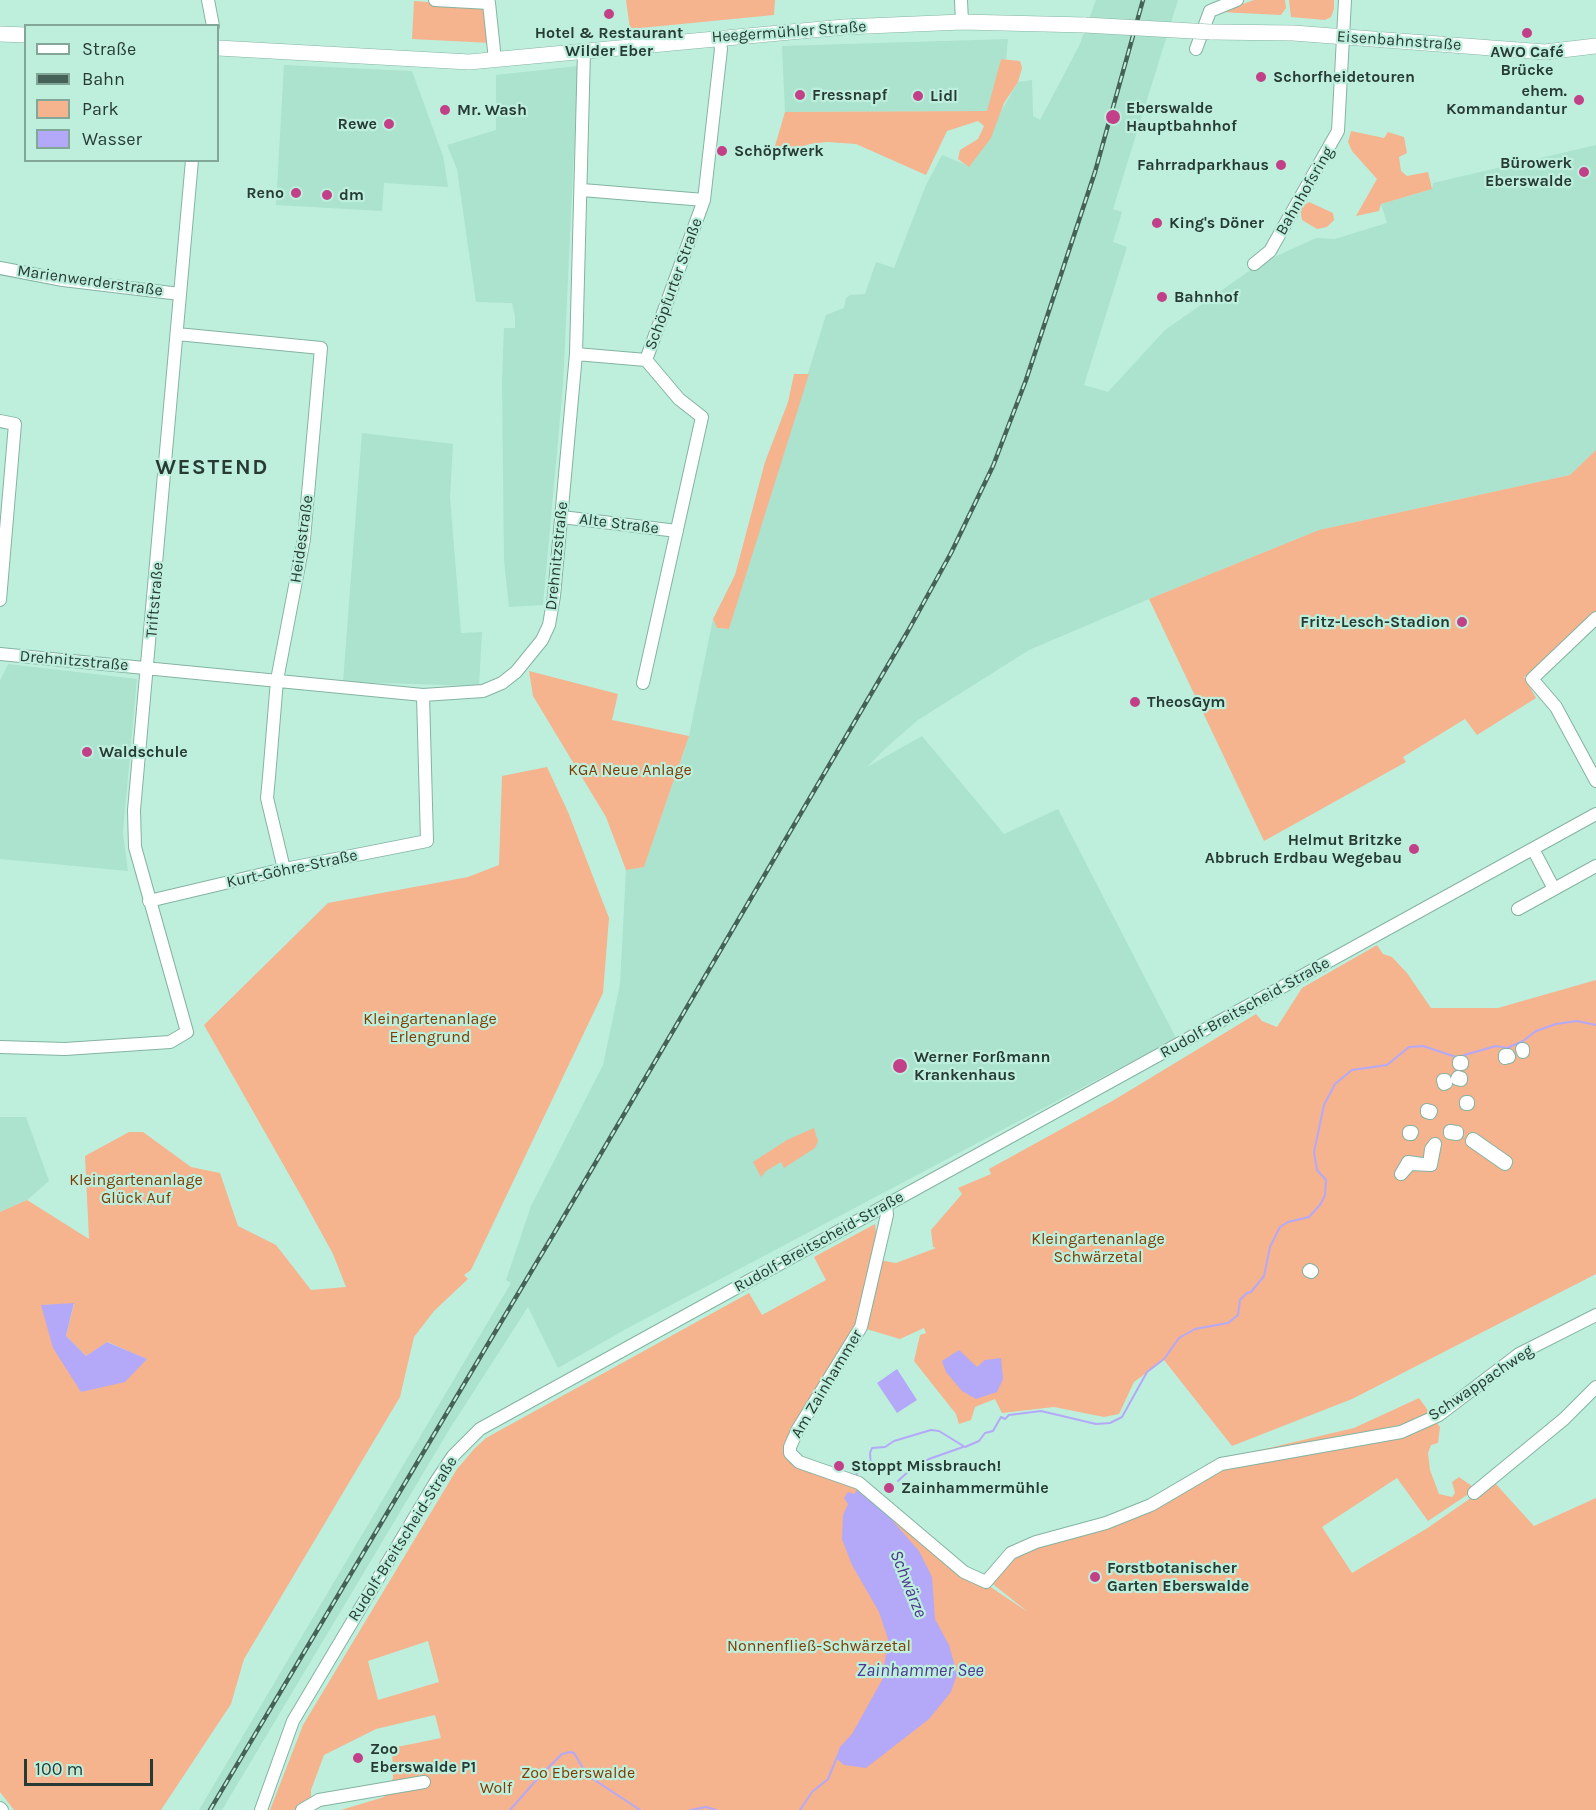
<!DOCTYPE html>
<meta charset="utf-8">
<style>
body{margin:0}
#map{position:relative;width:1596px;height:1810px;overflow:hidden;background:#beefdd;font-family:Karla,sans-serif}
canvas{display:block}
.legend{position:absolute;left:24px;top:24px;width:195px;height:138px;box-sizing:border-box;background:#beefdd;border:2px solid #82a799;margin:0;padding:8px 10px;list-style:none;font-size:18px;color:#273b34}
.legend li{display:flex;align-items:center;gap:12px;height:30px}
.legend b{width:30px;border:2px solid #82a799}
.scale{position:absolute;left:24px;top:1759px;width:129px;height:27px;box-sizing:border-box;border:3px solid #273b34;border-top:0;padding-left:8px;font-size:18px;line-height:21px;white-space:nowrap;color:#273b34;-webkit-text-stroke:4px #beefdd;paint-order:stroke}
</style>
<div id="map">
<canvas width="1596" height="1810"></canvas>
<ul class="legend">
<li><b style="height:8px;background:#fff"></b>Straße</li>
<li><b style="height:8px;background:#466157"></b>Bahn</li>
<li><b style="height:16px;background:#f5b38e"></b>Park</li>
<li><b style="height:16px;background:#b4a9f8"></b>Wasser</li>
</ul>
<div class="scale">100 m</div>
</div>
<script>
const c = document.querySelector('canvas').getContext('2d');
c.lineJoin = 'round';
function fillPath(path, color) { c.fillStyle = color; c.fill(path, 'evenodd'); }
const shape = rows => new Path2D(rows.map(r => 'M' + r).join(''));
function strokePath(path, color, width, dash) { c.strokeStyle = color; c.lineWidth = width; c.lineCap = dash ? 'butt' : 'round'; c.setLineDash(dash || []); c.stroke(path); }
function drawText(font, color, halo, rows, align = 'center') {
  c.font = font + ' Karla,sans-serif'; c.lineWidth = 4.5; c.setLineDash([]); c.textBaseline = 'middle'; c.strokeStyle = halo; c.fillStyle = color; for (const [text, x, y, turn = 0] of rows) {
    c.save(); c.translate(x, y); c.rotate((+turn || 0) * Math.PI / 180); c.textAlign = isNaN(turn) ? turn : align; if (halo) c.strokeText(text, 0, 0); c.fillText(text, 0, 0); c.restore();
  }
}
const built = shape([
 [1096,0,1178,0,1113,209,1122,212,1113,242,1127,247,1084,385,1108,392,1165,330,1259,264,1316,238,1335,239,1387,223,1381,204,1432,189,1433,183,1596,145,1596,450,1570,475,1319,530,1149,599,1029,650,918,720,888,746,867,767,922,736,1004,834,1058,809,1176,1038,624,1330,558,1368,528,1307,449,1430,222,1810,199,1810,511,1283,506,1280,531,1206,603,1065,620,984,626,870,644,867,689,736,713,619,717,628,729,629,826,315,844,308,846,298,850,295,865,294,876,262,894,268,926,185,942,155,969,166,1018,82,1032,80,1033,116,1040,120,1079,46],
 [1008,39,1006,60,1001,59,988,111,785,112,782,46],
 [284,65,412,71,443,156,448,187,384,183,382,211,276,205],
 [578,66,563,385,543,605,509,607,504,560,502,382,504,328,515,328,515,316,512,303,476,302,457,169,447,145,496,130,496,75],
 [362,433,453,444,450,497,461,633,482,632,479,686,343,682],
 [8,664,137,679,123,832,128,871,0,859,0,681],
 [0,1117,26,1117,49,1181,27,1200,0,1212]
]);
const green = shape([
 [626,0,775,0,774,15,630,29],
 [1254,0,1285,0,1286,8,1281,15,1220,12],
 [1289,0,1334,0,1334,9,1331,17,1325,20,1291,17],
 [414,1,488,7,491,43,412,39],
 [1001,59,1020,61,1022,68,1018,82,1004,103,991,138,969,167,958,159,960,150,978,139,984,126,978,121,947,131,926,175,856,144,827,142,810,144,772,156,785,112,987,111],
 [1351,131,1384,138,1388,132,1404,137,1407,153,1399,157,1401,171,1407,176,1428,172,1432,189,1381,204,1379,211,1356,216,1377,179,1352,151,1348,142],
 [1309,202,1333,213,1334,220,1327,227,1317,229,1302,220,1300,208],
 [794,374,809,374,729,629,717,628,713,619,735,575,765,462,788,402],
 [1596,450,1596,612,1534,672,1524,677,1536,698,1477,735,1465,719,1403,757,1406,762,1264,841,1149,599,1319,530,1570,475],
 [529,671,618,694,612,720,689,736,644,867,626,870,606,817,533,696],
 [547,767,568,812,609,918,603,993,471,1270,464,1275,468,1279,434,1311,414,1337,400,1397,244,1659,231,1704,161,1810,14,1810,0,1792,0,1212,27,1200,89,1239,85,1156,129,1132,143,1132,191,1167,220,1173,238,1226,276,1245,311,1290,346,1287,333,1254,304,1201,204,1025,328,903,468,877,499,865,502,776],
 [74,1304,66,1336,86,1356,108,1342,146,1359,81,1392,42,1305],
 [1377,945,1383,954,1392,957,1407,973,1431,1008,1498,1008,1596,980,1596,1274,1352,1399,1232,1446,1164,1360,1134,1382,1119,1414,1104,1417,1054,1407,1002,1413,995,1399,975,1407,971,1420,959,1424,956,1414,914,1361,920,1335,926,1333,924,1328,900,1339,863,1328,879,1260,896,1263,936,1248,933,1247,931,1230,962,1194,958,1188,991,1174,989,1169,1114,1100,1256,1014,1262,1021,1277,1027,1302,988],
 [814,1128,818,1141,815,1148,784,1168,781,1162,766,1171,761,1177,753,1162,787,1140],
 [875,1224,877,1242,860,1327,787,1449,860,1487,986,1584,1028,1612,989,1581,1013,1555,1105,1526,1239,1455,1354,1428,1419,1398,1440,1427,1438,1443,1431,1445,1428,1453,1430,1470,1439,1494,1452,1497,1455,1493,1452,1482,1459,1477,1476,1489,1428,1521,1397,1478,1322,1527,1352,1573,1426,1529,1494,1482,1534,1526,1596,1498,1596,1810,341,1810,384,1797,393,1778,392,1748,441,1738,435,1715,376,1729,324,1755,311,1790,311,1798,294,1810,270,1810,303,1725,457,1469,475,1448,486,1438,749,1293,762,1315,826,1280,814,1257],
 [428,1641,439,1682,378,1700,368,1661]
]);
const water = shape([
 [74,1303,66,1336,86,1356,107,1342,147,1359,125,1382,81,1392,53,1348,41,1305],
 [959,1350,977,1367,985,1360,1001,1358,1003,1379,997,1392,976,1399,962,1391,946,1372,942,1361],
 [897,1369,917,1400,897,1413,877,1383],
 [857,1490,875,1505,877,1503,919,1551,932,1577,935,1619,949,1645,957,1674,951,1692,929,1719,866,1768,844,1765,836,1758,840,1747,852,1734,882,1680,888,1639,879,1612,852,1565,842,1539,843,1515,848,1504,844,1498,848,1492,854,1494]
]);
const stream = shape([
 [1461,1056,1496,1046,1507,1048,1523,1041,1536,1031,1556,1024,1577,1021,1596,1025],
 [856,1476,859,1465,871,1467,870,1453,872,1448,885,1447,894,1441,931,1430,939,1431,965,1447,979,1441,985,1433,993,1431,1001,1417,1005,1419,1009,1415,1041,1411,1096,1424,1110,1423,1122,1417,1147,1372,1164,1359,1179,1338,1195,1329,1228,1323,1238,1315,1240,1300,1247,1293,1251,1292,1264,1276,1270,1247,1280,1227,1288,1222,1309,1217,1320,1205,1325,1195,1326,1180,1317,1170,1314,1152,1324,1105,1335,1084,1352,1070,1387,1065,1409,1047,1423,1046,1456,1057],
 [898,1481,911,1469,929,1459,963,1447],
 [510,1810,539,1777,562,1754,570,1752,574,1753,587,1775,640,1810],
 [691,1810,706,1807,716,1810],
 [800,1810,812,1792,828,1779,837,1757]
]);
const minor = shape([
 [208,0,213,26],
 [435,0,489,3,495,60],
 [961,0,962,22],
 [1196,49,1210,11,1237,0],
 [582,190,704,200],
 [1254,264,1270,251,1338,131,1345,0],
 [0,268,63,280,180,294],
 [177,334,321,348,304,539,277,680,269,777,267,798,284,869],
 [576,354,646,360],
 [0,421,15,424,0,600],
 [562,517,677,531],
 [1596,618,1532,679,1556,707,1596,781],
 [0,654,423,695,483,691,502,683,516,672,542,640,549,625,554,596,576,354,584,51],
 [643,683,702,417,679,399,646,360,704,200,721,49,719,37],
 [1533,849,1554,889],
 [149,901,280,870,427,841,423,695],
 [1518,909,1596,866],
 [0,1047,65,1049,170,1042,187,1032,135,847,134,810,192,160],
 [1522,1049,1523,1049,1523,1052,1522,1049],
 [1505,1055,1508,1055,1509,1057,1505,1058,1505,1055],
 [1459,1062,1462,1062,1462,1064,1459,1064,1459,1062],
 [1458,1077,1461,1078,1461,1080,1457,1079,1458,1077],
 [1443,1080,1445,1080,1446,1083,1444,1084,1443,1080],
 [1466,1102,1468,1102,1468,1104,1466,1104,1466,1102],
 [1427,1110,1431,1111,1430,1113,1427,1112,1427,1110],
 [1450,1131,1457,1132,1457,1134,1450,1133,1450,1131],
 [1409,1132,1412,1132,1411,1134,1409,1134,1409,1132],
 [1473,1139,1506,1162,1505,1164,1472,1141,1473,1139],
 [1435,1144,1431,1165,1410,1164,1401,1174,1408,1162,1429,1165,1431,1149,1435,1144],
 [886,1205,887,1215,861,1327,798,1429,790,1447,790,1453,799,1462,859,1483,964,1572,986,1582,1011,1553,1036,1542,1106,1523,1151,1505,1221,1464,1401,1432,1439,1415,1519,1354,1596,1315],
 [1310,1270,1312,1271,1311,1272,1309,1271,1310,1270],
 [1474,1493,1564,1419,1596,1387],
 [0,1808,2,1810],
 [261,1810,293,1721,435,1483,453,1456,480,1429,1596,814],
 [302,1810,319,1800,424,1782]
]);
const major = shape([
 [1211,32,1293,33,1545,52,1596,46],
 [0,34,26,35],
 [218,48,469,62,844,27,962,22,1085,25]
]);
const rail = shape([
 [210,1810,556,1230,908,631,951,553,993,466,1026,380,1095,172,1143,0]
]);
const majorBridge = shape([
 [1085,25,1211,32]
]);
const markers = [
 [609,14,6,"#c24087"],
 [1527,33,6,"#c24087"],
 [1261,77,6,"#c24087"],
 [800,95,6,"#c24087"],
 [918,96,6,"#c24087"],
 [1579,100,6,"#c24087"],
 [445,110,6,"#c24087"],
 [1113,117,8,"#c24087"],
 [389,124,6,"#c24087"],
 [722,151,6,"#c24087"],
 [1281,165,6,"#c24087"],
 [1584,172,6,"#c24087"],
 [296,193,6,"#c24087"],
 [327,195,6,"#c24087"],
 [1157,223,6,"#c24087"],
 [1162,297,6,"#c24087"],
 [1462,622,6,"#c24087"],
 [1135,702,6,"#c24087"],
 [87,752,6,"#c24087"],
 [1414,849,6,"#c24087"],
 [900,1066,8,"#c24087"],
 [839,1466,6,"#c24087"],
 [889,1488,6,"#c24087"],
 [1095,1577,6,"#c24087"],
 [358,1758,6,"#c24087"]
];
const streetNames = [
 ["Heegermühler Straße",789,32,-4],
 ["Eisenbahnstraße",1399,41,4],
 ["Bahnhofsring",1305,191,-60],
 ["Marienwerderstraße",90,281,8],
 ["Schöpfurter Straße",674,284,-70],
 ["Alte Straße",619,524,7],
 ["Heidestraße",302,539,-82],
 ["Drehnitzstraße",557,556,-84],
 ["Triftstraße",155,600,-85],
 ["Drehnitzstraße",74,661,5],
 ["Kurt-Göhre-Straße",292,869,-12],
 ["Rudolf-Breitscheid-Straße",1245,1008,-29],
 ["Rudolf-Breitscheid-Straße",819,1242,-29],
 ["Schwappachweg",1481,1383,-34],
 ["Am Zainhammer",827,1384,-59],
 ["Rudolf-Breitscheid-Straße",403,1539,-58]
];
const poiNames = [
 ["Hotel & Restaurant",609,33,"center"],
 ["Wilder Eber",609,51,"center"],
 ["AWO Café",1527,52,"center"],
 ["Brücke",1527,70,"center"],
 ["Schorfheidetouren",1273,77],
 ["ehem.",1567,91,"right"],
 ["Kommandantur",1567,109,"right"],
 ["Fressnapf",812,95],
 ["Lidl",930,96],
 ["Eberswalde",1126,108],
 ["Hauptbahnhof",1126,126],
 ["Mr. Wash",457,110],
 ["Rewe",377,124,"right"],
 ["Schöpfwerk",734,151],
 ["Bürowerk",1572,163,"right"],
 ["Eberswalde",1572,181,"right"],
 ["Fahrradparkhaus",1269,165,"right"],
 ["Reno",284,193,"right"],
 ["dm",339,195],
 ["King's Döner",1169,223],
 ["Bahnhof",1174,297],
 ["Fritz-Lesch-Stadion",1450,622,"right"],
 ["TheosGym",1147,702],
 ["Waldschule",99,752],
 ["Helmut Britzke",1402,840,"right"],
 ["Abbruch Erdbau Wegebau",1402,858,"right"],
 ["Werner Forßmann",914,1057],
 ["Krankenhaus",914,1075],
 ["Stoppt Missbrauch!",851,1466],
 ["Zainhammermühle",901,1488],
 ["Forstbotanischer",1107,1568],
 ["Garten Eberswalde",1107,1586],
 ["Zoo",370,1749],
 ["Eberswalde P1",370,1767]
];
const parkNames = [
 ["KGA Neue Anlage",630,770],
 ["Kleingartenanlage",430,1019],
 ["Erlengrund",430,1037],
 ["Kleingartenanlage",136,1180],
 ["Glück Auf",136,1198],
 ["Kleingartenanlage",1098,1239],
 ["Schwärzetal",1098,1257],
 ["Nonnenfließ-Schwärzetal",819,1646],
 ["Zoo Eberswalde",578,1773],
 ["Wolf",496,1788]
];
const waterNames = [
 ["Schwärze",908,1584,68],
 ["Zainhammer See",920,1671]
];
const districtNames = [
 ["WESTEND",212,468]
];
fillPath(built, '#abe3ce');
fillPath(green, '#f5b38e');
fillPath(water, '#b4a9f8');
strokePath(stream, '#b4a9f8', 2);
strokePath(minor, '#84b3a2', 14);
strokePath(major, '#84b3a2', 16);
strokePath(minor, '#fff', 12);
strokePath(major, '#fff', 15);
strokePath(rail, '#466157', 4.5);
strokePath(rail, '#beefdd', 2, [7]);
strokePath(majorBridge, '#84b3a2', 16, []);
strokePath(majorBridge, '#fff', 15);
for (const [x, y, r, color] of markers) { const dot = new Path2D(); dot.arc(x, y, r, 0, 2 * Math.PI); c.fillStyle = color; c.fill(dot); strokePath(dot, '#beefdd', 2); }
drawText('16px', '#273b34', '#beefdd', streetNames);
drawText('bold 16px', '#273b34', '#beefdd', poiNames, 'left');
drawText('16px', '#813b02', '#beefdd', parkNames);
drawText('italic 18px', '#4d3691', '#beefdd', waterNames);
c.letterSpacing = '1.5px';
drawText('bold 22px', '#273b34', '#beefdd', districtNames);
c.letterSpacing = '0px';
</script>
